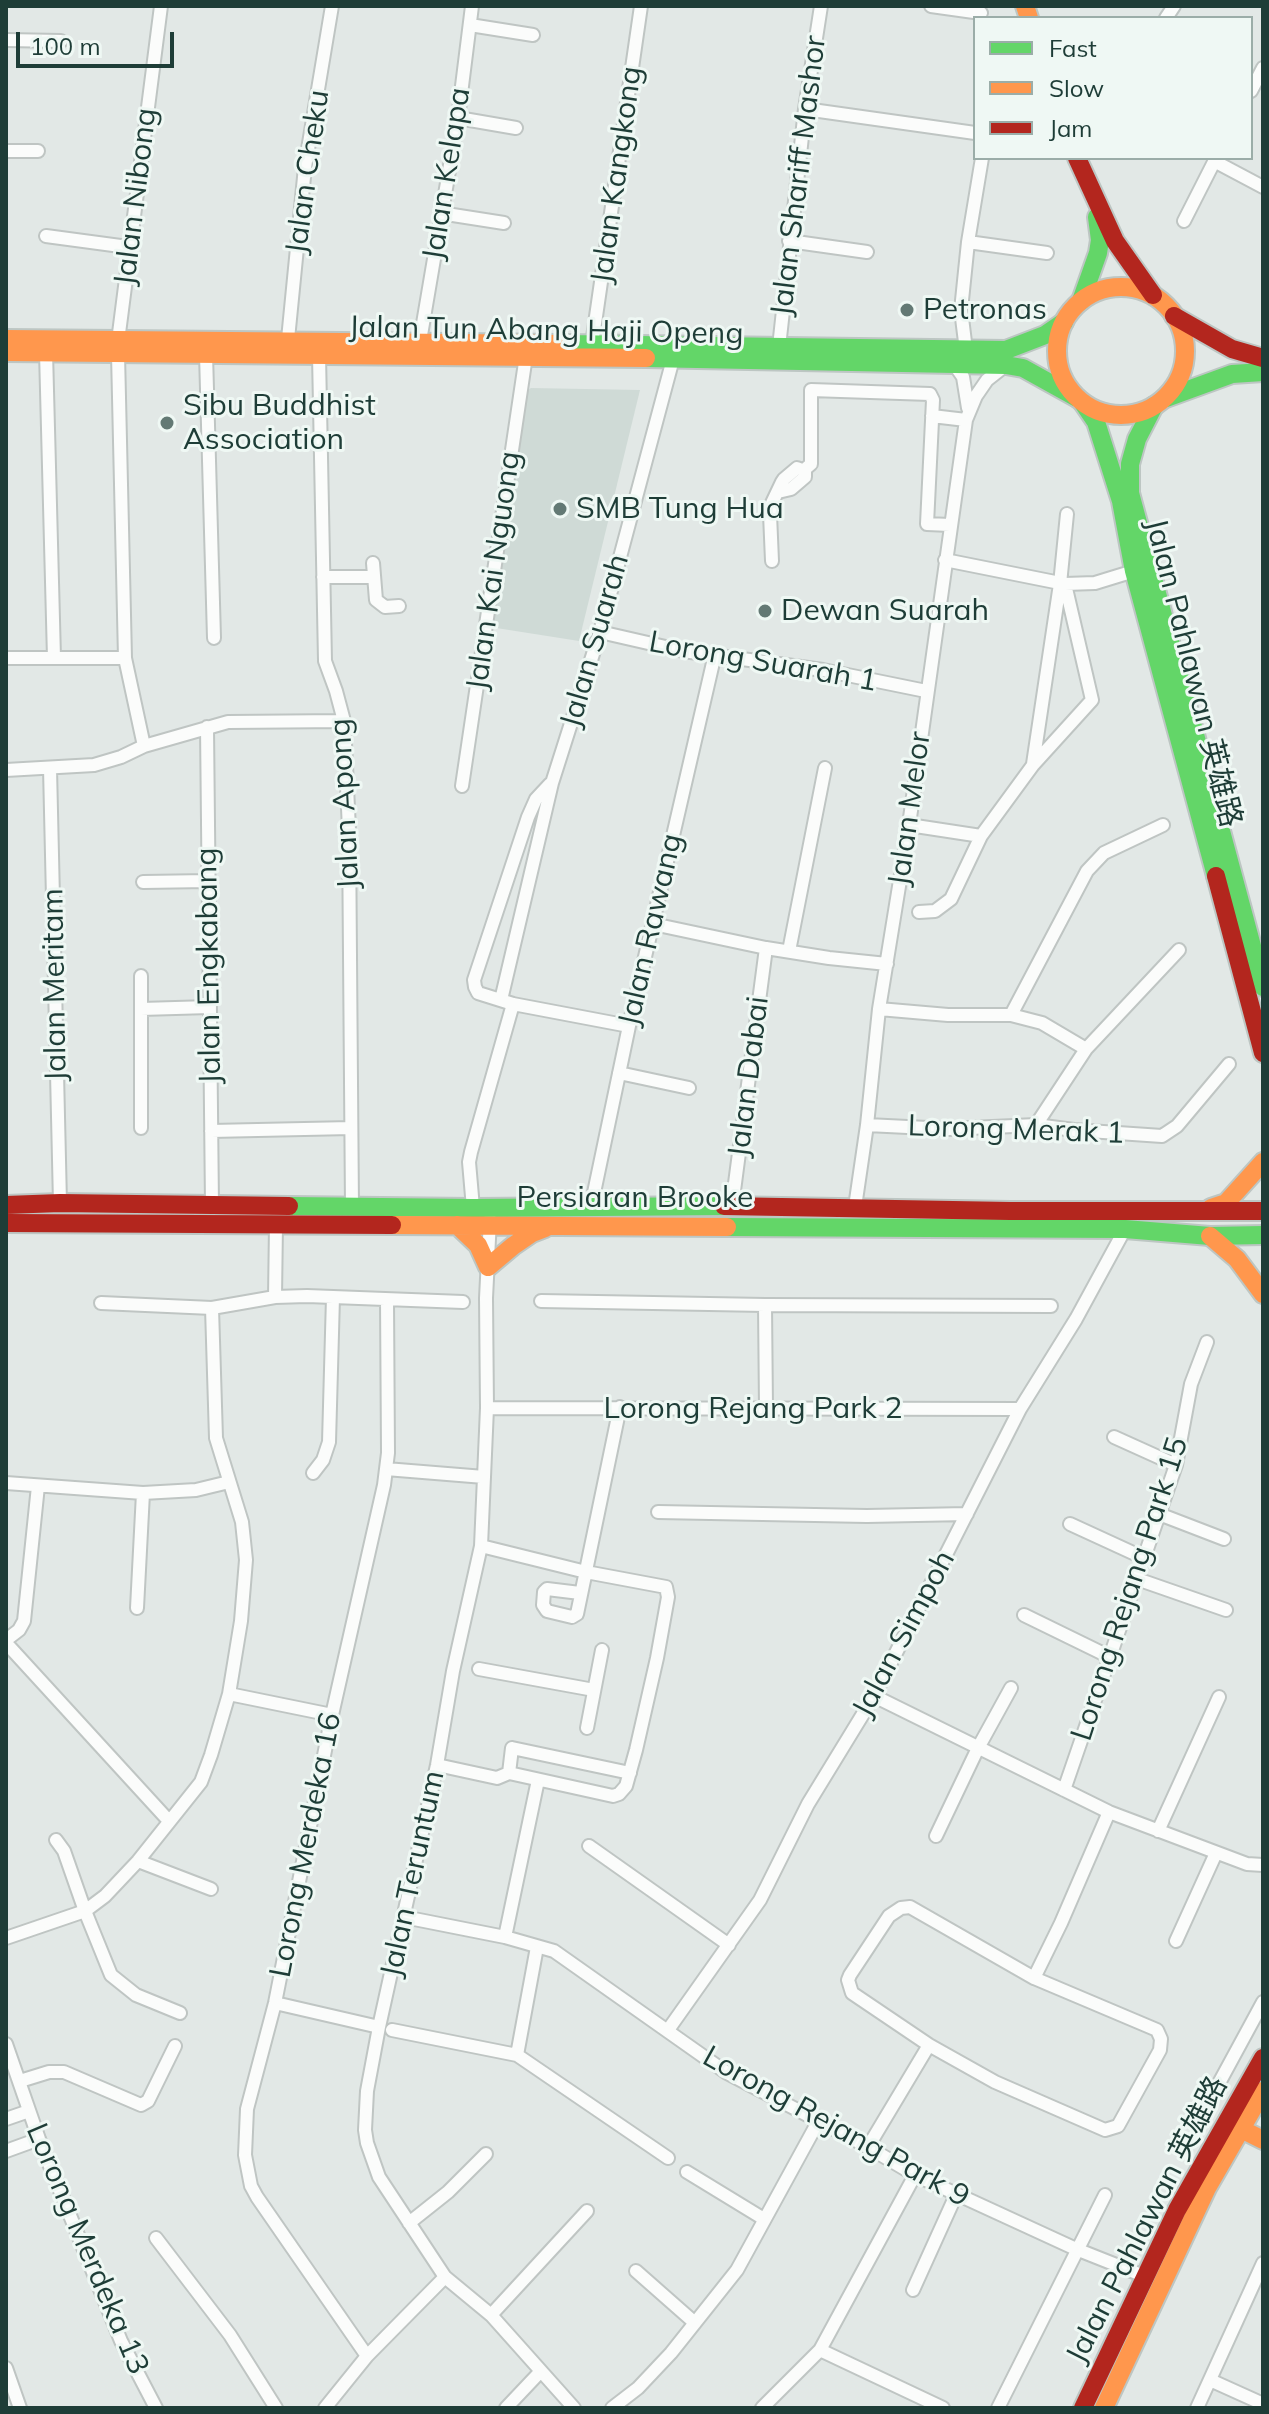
<!DOCTYPE html>
<meta charset="utf-8">
<style>
body{margin:0}
#map{position:relative;width:1269px;height:2414px;overflow:hidden;background:#e2e8e6;font-family:Mulish,sans-serif}
canvas{display:block}
.frame{position:absolute;inset:0;border:8px solid #1e3d37;pointer-events:none}
.legend{position:absolute;left:973px;top:16px;width:280px;height:144px;box-sizing:border-box;background:#eff8f4;border:2px solid #9bada8;margin:0;padding:10px 14px;list-style:none;font-size:24px;color:#1e3d37}
.legend li{display:flex;align-items:center;gap:16px;height:40px}
.legend b{width:40px;border:2px solid #9bada8}
.scale{position:absolute;left:16px;top:32px;width:158px;height:36px;box-sizing:border-box;border:4px solid #1e3d37;border-top:0;padding-left:10px;font-size:24px;line-height:28px;white-space:nowrap;color:#1e3d37;-webkit-text-stroke:6px #eff8f4;paint-order:stroke}
</style>
<div id="map">
<canvas width="1269" height="2414"></canvas>
<div class="frame"></div>
<ul class="legend">
<li><b style="height:10px;background:#63d668"></b>Fast</li>
<li><b style="height:10px;background:#ff974d"></b>Slow</li>
<li><b style="height:10px;background:#b3261e"></b>Jam</li>
</ul>
<div class="scale">100 m</div>
</div>
<script>
const c = document.querySelector('canvas').getContext('2d');
c.lineJoin = 'round';
function fillPath(path, color) { c.fillStyle = color; c.fill(path, 'evenodd'); }
const shape = rows => new Path2D(rows.map(r => 'M' + r).join(''));
function strokePath(path, color, width, dash) { c.strokeStyle = color; c.lineWidth = width; c.lineCap = dash ? 'butt' : 'round'; c.setLineDash(dash || []); c.stroke(path); }
function drawText(font, color, halo, rows, align = 'center') {
  c.font = font + ' Mulish,"Noto Sans SC",sans-serif'; c.lineWidth = 6; c.setLineDash([]); c.textBaseline = 'middle'; c.strokeStyle = halo; c.fillStyle = color; for (const [text, x, y, turn = 0] of rows) {
    c.save(); c.translate(x, y); c.rotate((+turn || 0) * Math.PI / 180); c.textAlign = isNaN(turn) ? turn : align; if (halo) c.strokeText(text, 0, 0); c.fillText(text, 0, 0); c.restore();
  }
}
const built = shape([
 [531,388,640,390,579,641,490,627,526,391]
]);
const street = shape([
 [931,6,981,13],
 [1166,18,1174,6],
 [470,25,533,35],
 [6,40,61,41],
 [1251,91,1263,68],
 [805,109,975,133],
 [458,118,516,128],
 [6,151,38,151],
 [1214,161,1263,187],
 [440,213,504,223],
 [1184,221,1216,158],
 [46,236,128,247],
 [789,241,867,252],
 [968,242,1047,253],
 [288,339,305,167,332,6],
 [118,341,161,6],
 [420,341,458,118,472,6],
 [592,344,641,6],
 [779,347,805,109,821,6],
 [966,350,961,310,968,242,982,158],
 [46,352,54,658],
 [118,354,125,658,144,746],
 [206,354,214,638],
 [319,355,325,661,336,691,344,721,349,830,352,1207],
 [954,364,963,377,968,408],
 [932,416,966,420],
 [804,470,811,464,811,390,930,394,933,400,927,524,950,525],
 [945,560,1065,584,1095,583,1134,571],
 [772,561,770,514,772,503,782,482,784,479,797,468,805,471,805,477,791,489,778,492],
 [373,563,376,600,385,607,399,606],
 [323,577,373,577],
 [600,632,683,651,823,670,926,691],
 [6,658,125,658],
 [207,727,212,1206],
 [1033,764,1060,584,1067,514],
 [50,768,60,1203],
 [6,770,94,765,121,757,144,746,228,722,344,721],
 [550,784,536,799,528,817,474,980,475,987,478,993,513,1004,629,1026],
 [462,786,526,356],
 [909,825,981,836],
 [143,882,208,881],
 [919,912,935,911,951,899,981,836,1033,765,1092,700,1065,584],
 [653,924,766,948,829,958,887,964],
 [789,951,825,768],
 [141,976,141,1128],
 [501,1000,552,783,600,632,673,359],
 [141,1009,210,1007],
 [879,1009,948,1015,1011,1015,1042,1023,1086,1049],
 [1011,1015,1087,871,1104,853,1163,825],
 [619,1073,689,1088],
 [867,1125,948,1129,1036,1125,1074,1130,1162,1136,1177,1126,1229,1064],
 [1036,1125,1086,1049,1179,950],
 [211,1131,351,1128],
 [732,1206,766,948],
 [591,1207,629,1026,715,654],
 [855,1207,867,1125,879,1009,909,825,966,420,976,396,987,380,1006,365],
 [473,1208,469,1162,471,1152,513,1004],
 [490,1219,486,1298,487,1408,481,1546,453,1671,437,1765,379,2027,367,2091,365,2130,367,2143,379,2177,445,2277,491,2315,574,2408],
 [275,1297,276,1225],
 [541,1301,765,1305,1051,1306],
 [101,1303,212,1308,275,1297,307,1296,463,1302],
 [765,1305,766,1408],
 [487,1408,1020,1409],
 [1114,1437,1176,1465],
 [386,1469,484,1477],
 [313,1473,323,1460,329,1442,333,1297],
 [6,1483,143,1493,196,1490,229,1482],
 [658,1512,867,1516,967,1514],
 [1159,1514,1224,1539],
 [1070,1524,1144,1558],
 [1137,1579,1226,1610],
 [580,1593,547,1589,544,1592,543,1605,547,1611,572,1617,577,1614,620,1407],
 [137,1608,143,1493],
 [1024,1615,1110,1657],
 [6,1640,19,1630,24,1621,38,1486],
 [6,1643,169,1821],
 [479,1669,594,1690],
 [229,1694,332,1715],
 [874,1696,1109,1812,1247,1864,1263,1865],
 [587,1728,602,1650],
 [437,1765,497,1778,509,1773,613,1796,619,1794,626,1786,636,1750,657,1658,668,1597,666,1587,586,1572,481,1546],
 [509,1773,512,1748,630,1773],
 [1064,1790,1176,1465,1191,1384,1207,1342],
 [1158,1831,1219,1697],
 [936,1836,978,1748,1011,1688],
 [56,1840,64,1851,85,1911,111,1975,136,1995,180,2013],
 [589,1846,729,1945],
 [138,1861,211,1889],
 [910,1907,1034,1978,1157,2030,1161,2039,1160,2050,1118,2126,1105,2130,995,2082,929,2045,852,1993,848,1980,850,1975,889,1916,901,1908,910,1907],
 [404,1917,505,1937,554,1951,727,2073,868,2147,915,2175,1076,2249,1144,2276],
 [505,1937,538,1780],
 [6,1938,85,1911,105,1896,138,1861,201,1782,211,1755,229,1694,241,1621,246,1560,242,1522,216,1438,212,1308],
 [1176,1941,1216,1853],
 [1034,1978,1061,1923,1109,1812],
 [275,2003,379,2027],
 [392,2030,517,2055,668,2158],
 [668,2030,760,1900,808,1804,874,1696,1020,1409,1076,1319,1125,1229],
 [6,2044,39,2139,121,2341,156,2408],
 [517,2055,537,1947],
 [20,2081,49,2072,64,2072,141,2105,148,2101,175,2046],
 [1218,2085,1263,2002],
 [6,2119,29,2111],
 [868,2147,929,2045],
 [6,2151,39,2139],
 [687,2172,764,2219],
 [409,2223,448,2192,486,2154],
 [156,2238,230,2335,276,2408],
 [636,2271,695,2323],
 [913,2290,956,2195],
 [491,2315,587,2211],
 [820,2350,943,2408],
 [367,2356,257,2197,251,2186,245,2155,247,2109,275,2003,332,1715,384,1485,388,1453,387,1300],
 [6,2368,20,2408],
 [1210,2380,1261,2403],
 [325,2408,367,2356,445,2277],
 [506,2408,541,2371],
 [612,2408,638,2388,671,2353,737,2270,818,2122],
 [762,2408,820,2350,915,2175],
 [998,2408,1105,2195],
 [1197,2408,1263,2263]
]);
const fast = shape([
 [1081,301,1098,253,1100,240,1097,217],
 [564,344,1006,350,1045,335,1064,322],
 [646,358,1006,365,1023,368,1077,398],
 [1166,398,1232,374,1263,372],
 [1083,403,1096,422,1121,501,1134,571,1216,876],
 [1154,406,1137,439,1130,464,1130,493,1263,987],
 [289,1206,473,1208,724,1206],
 [727,1227,1125,1229,1210,1236,1263,1235]
]);
const slow = shape([
 [1025,6,1029,18],
 '1057 351a64 64 0 1 1 128 0a64 64 0 1 1-128 0Z',
 [6,339,564,344],
 [6,352,646,358],
 [1211,1208,1226,1203,1263,1162],
 [392,1225,727,1227],
 [457,1225,478,1245,488,1267,513,1246,532,1233,545,1228],
 [1210,1236,1237,1259,1263,1294],
 [1241,2129,1263,2140],
 [1104,2408,1207,2188,1263,2091]
]);
const jam = shape([
 [1077,158,1115,241,1153,295],
 [1174,316,1232,349,1263,358],
 [1216,876,1263,1053],
 [6,1205,60,1203,289,1206],
 [724,1206,1010,1211,1263,1211],
 [6,1223,392,1225],
 [1083,2408,1177,2210,1263,2058]
]);
const markers = [
 [907,310,8,"#637974"],
 [167,423,8,"#637974"],
 [560,509,8,"#637974"],
 [765,611,8,"#637974"]
];
const streetNames = [
 ["Jalan Cheku",308,172,-82],
 ["Jalan Kelapa",447,174,-81],
 ["Jalan Kangkong",617,175,-82],
 ["Jalan Shariff Mashor",799,176,-83],
 ["Jalan Nibong",136,197,-83],
 ["Jalan Tun Abang Haji Openg",546,331,1],
 ["Jalan Kai Nguong",494,571,-82],
 ["Jalan Suarah",595,641,-74],
 ["Lorong Suarah 1",763,662,10],
 ["Jalan Pahlawan 英雄路",1193,673,76],
 ["Jalan Apong",345,804,-93],
 ["Jalan Melor",910,809,-82],
 ["Jalan Rawang",651,930,-77],
 ["Jalan Engkabang",209,966,-91],
 ["Jalan Meritam",55,985,-91],
 ["Jalan Dabai",749,1077,-83],
 ["Lorong Merak 1",1016,1130,2],
 ["Persiaran Brooke",635,1198],
 ["Lorong Rejang Park 2",753,1409],
 ["Lorong Rejang Park 15",1130,1589,-72],
 ["Jalan Simpoh",904,1634,-62],
 ["Lorong Merdeka 16",306,1845,-79],
 ["Jalan Teruntum",413,1874,-78],
 ["Lorong Rejang Park 9",836,2127,29],
 ["Jalan Pahlawan 英雄路",1147,2220,-63],
 ["Lorong Merdeka 13",87,2249,67]
];
const poiNames = [
 ["Petronas",923,310],
 ["Sibu Buddhist",183,406],
 ["Association",183,440],
 ["SMB Tung Hua",576,509],
 ["Dewan Suarah",781,611]
];
fillPath(built, '#cfdad6');
strokePath(street, '#bfc5c3', 16);
strokePath(fast, '#bdc6c3', 22);
strokePath(slow, '#bdc6c3', 22);
strokePath(jam, '#bdc6c3', 22);
strokePath(street, '#fbfcfb', 12);
strokePath(fast, '#63d668', 18);
strokePath(slow, '#ff974d', 18);
strokePath(jam, '#b3261e', 18);
for (const [x, y, r, color] of markers) { const dot = new Path2D(); dot.arc(x, y, r, 0, 2 * Math.PI); c.fillStyle = color; c.fill(dot); strokePath(dot, '#eff8f4', 3); }
drawText('30px', '#1e3d37', '#eff8f4', streetNames);
drawText('30px', '#1e3d37', '#eff8f4', poiNames, 'left');
</script>
